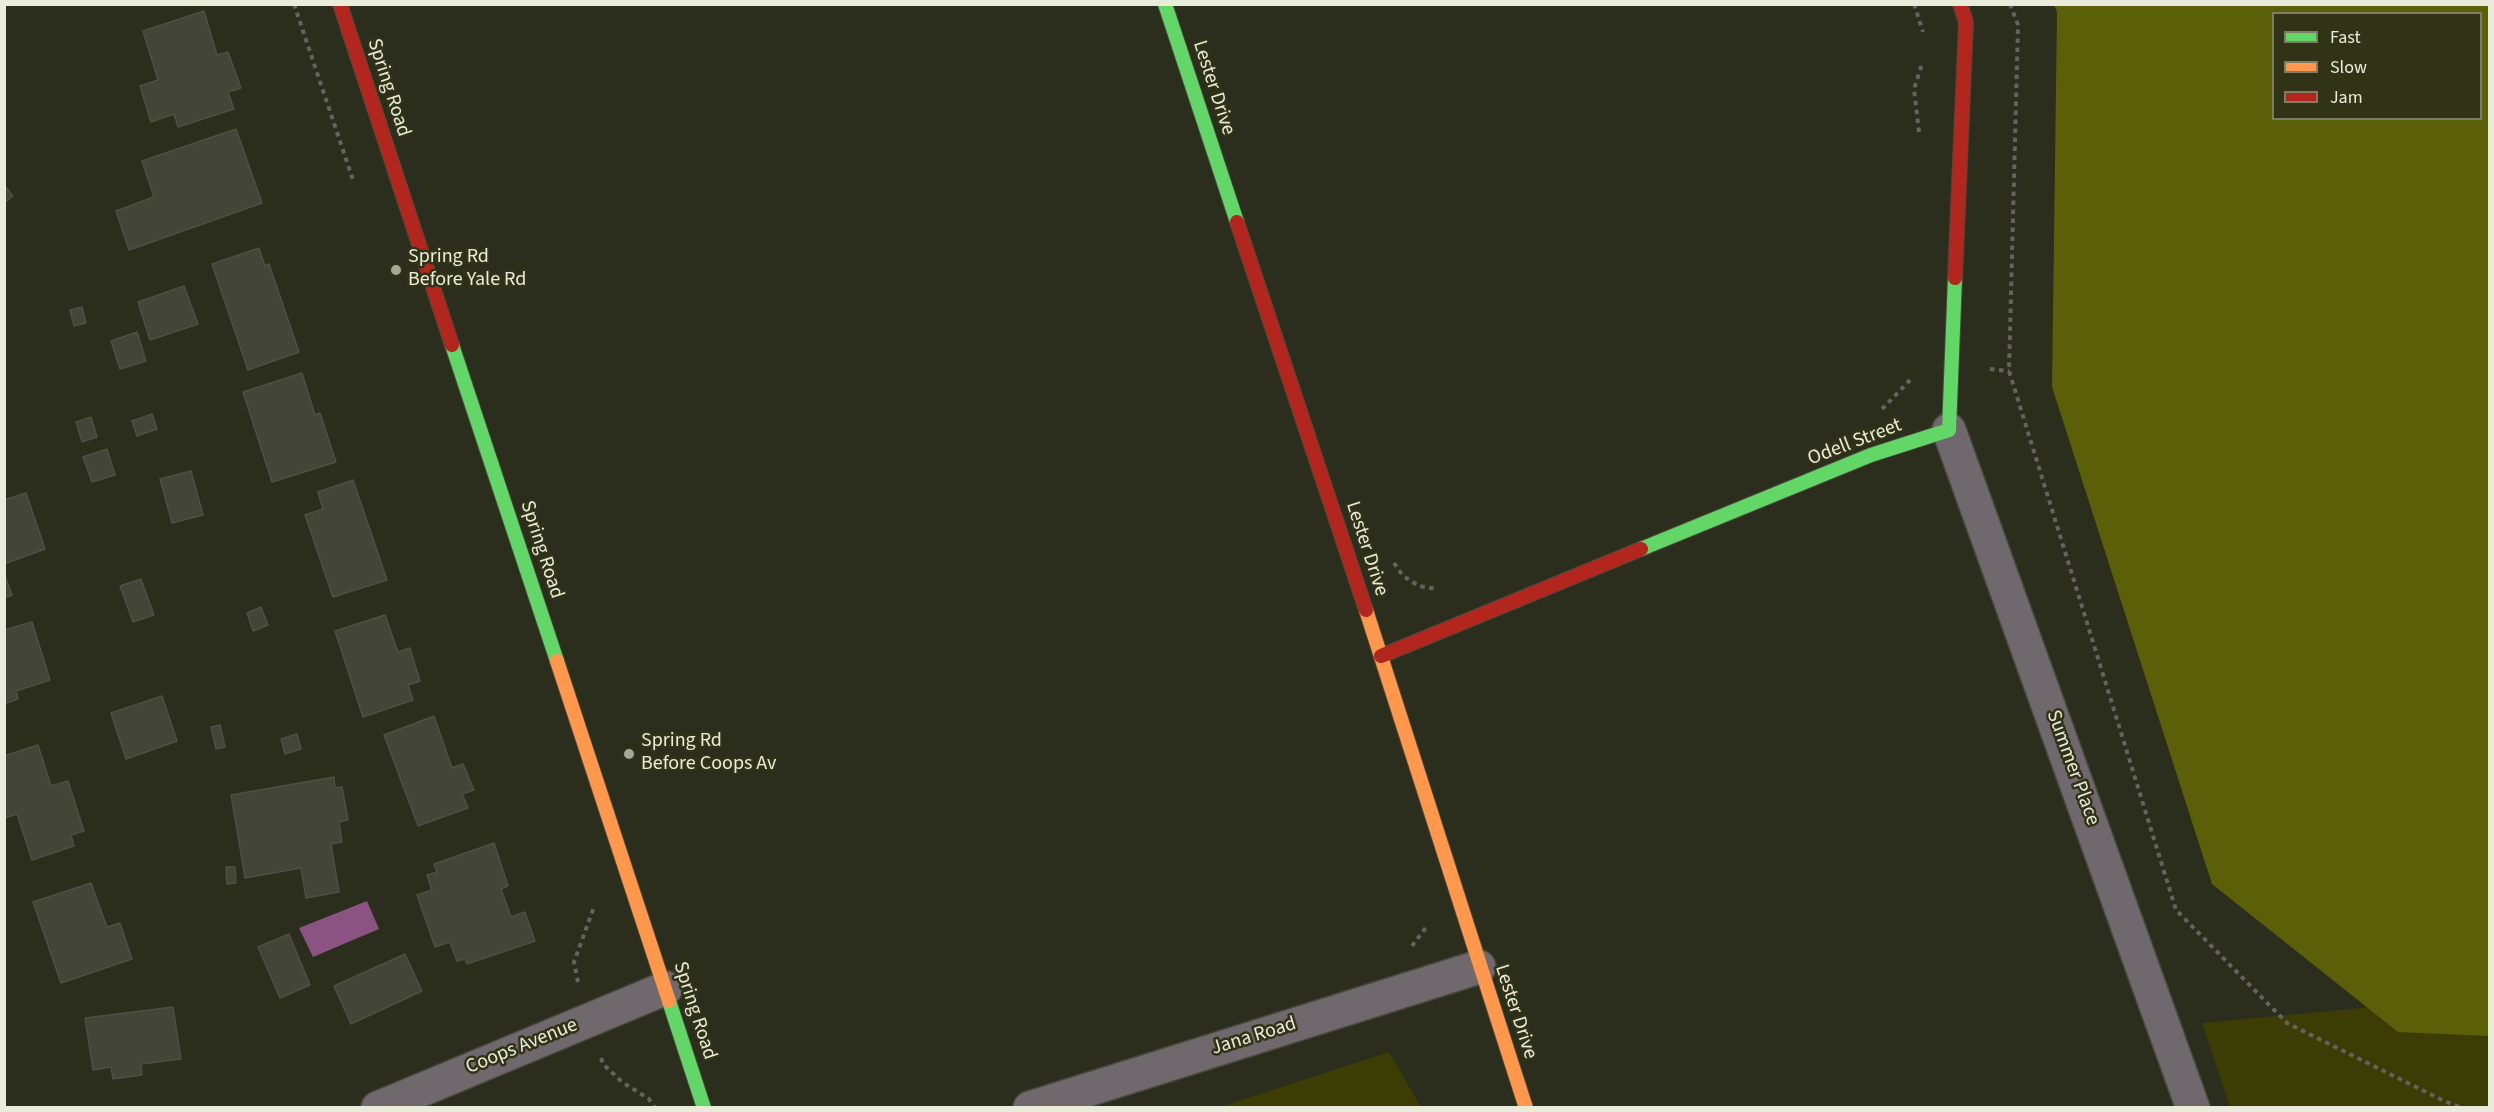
<!DOCTYPE html>
<style>
body{margin:0}
#map{position:relative;width:2494px;height:1112px;overflow:hidden;background:#2b2d1d;font-family:"Source Sans 3",sans-serif}
canvas{display:block}
.frame{position:absolute;inset:0;border:6px solid #e9ecdb;pointer-events:none}
.legend{position:absolute;left:2272px;top:12px;width:210px;height:108px;box-sizing:border-box;background:#313317;border:2px solid #7b7d65;margin:0;padding:8px 10px;list-style:none;font-size:18px;color:#e9ecdb}
.legend li{display:flex;align-items:center;gap:12px;height:30px}
.legend b{width:30px;border:2px solid #7b7d65}
</style>
<div id="map">
<canvas width="2494" height="1112"></canvas>
<div class="frame"></div>
<ul class="legend">
<li><b style="height:8px;background:#63d668"></b>Fast</li>
<li><b style="height:8px;background:#ff974d"></b>Slow</li>
<li><b style="height:8px;background:#b3261e"></b>Jam</li>
</ul>
</div>
<script>
const c = document.querySelector('canvas').getContext('2d');
c.lineJoin = 'round';
function fillPath(path, color) { c.fillStyle = color; c.fill(path, 'evenodd'); }
const shape = rows => new Path2D(rows.map(r => 'M' + r).join(''));
function strokePath(path, color, width, dash) { c.strokeStyle = color; c.lineWidth = width; c.lineCap = dash ? 'butt' : 'round'; c.setLineDash(dash || []); c.stroke(path); }
function drawText(font, color, halo, rows, align = 'center') {
  c.font = font + ' "Source Sans 3",sans-serif'; c.lineWidth = 5; c.setLineDash([]); c.textBaseline = 'middle'; c.strokeStyle = halo; c.fillStyle = color; for (const [text, x, y, turn = 0] of rows) {
    c.save(); c.translate(x, y); c.rotate((+turn || 0) * Math.PI / 180); c.textAlign = isNaN(turn) ? turn : align; if (halo) c.strokeText(text, 0, 0); c.fillText(text, 0, 0); c.restore();
  }
}
const green = shape([
 [2489,996,2489,1107,2230,1107,2202,1023],
 [1389,1052,1421,1107,1220,1107]
]);
const forest = shape([
 [2054,5,2489,5,2489,1036,2398,1032,2212,884,2052,387,2057,12],
 [2274,14,2480,14,2480,118,2274,118]
]);
const water = shape([
 [367,901,379,929,313,957,299,928]
]);
const building = shape([
 [204,11,217,55,228,52,241,88,228,92,234,109,178,127,174,114,151,122,140,86,158,80,143,31,204,11],
 [236,129,262,203,129,250,116,211,154,197,142,161,236,129],
 [4,185,13,196,4,203,4,185],
 [259,248,265,266,269,264,299,352,248,370,212,264,259,248],
 [184,286,198,324,150,340,138,302,184,286],
 [82,307,86,323,74,326,70,310,82,307],
 [137,332,146,361,120,369,111,341,137,332],
 [302,373,315,415,320,413,336,462,272,482,243,392,302,373],
 [152,414,157,429,137,436,132,421,152,414],
 [91,417,97,437,82,442,76,422,91,417],
 [107,449,115,475,92,482,83,457,107,449],
 [191,471,203,515,172,523,160,479,191,471],
 [353,480,387,580,333,597,305,515,323,509,318,492,353,480],
 [26,493,45,549,4,564,4,500,26,493],
 [4,573,12,595,4,598,4,573],
 [141,579,154,615,133,622,120,586,141,579],
 [261,607,268,625,253,631,247,613,261,607],
 [385,615,398,652,410,648,420,681,408,685,413,700,363,717,335,631,385,615],
 [32,622,50,680,16,691,18,699,4,704,4,630,32,622],
 [162,696,177,741,126,759,111,713,162,696],
 [434,716,452,768,463,764,474,790,462,794,468,808,418,826,384,735,434,716],
 [220,725,225,747,216,749,211,727,220,725],
 [297,734,301,749,285,754,281,739,297,734],
 [38,745,51,786,68,781,84,831,71,835,74,846,32,860,17,814,4,818,4,756,38,745],
 [334,777,335,788,342,787,348,820,339,822,342,842,331,844,339,892,306,898,301,868,245,878,231,795,334,777],
 [494,843,508,886,501,889,511,917,525,912,535,941,467,964,465,959,457,961,450,942,435,947,417,895,432,890,427,875,437,872,434,864,494,843],
 [226,867,235,867,236,883,227,884,226,867],
 [91,883,107,927,120,923,132,959,61,983,33,902,91,883],
 [289,934,310,985,280,998,258,947,289,934],
 [405,954,422,991,351,1024,334,986,405,954],
 [173,1007,181,1059,141,1064,142,1075,113,1079,111,1067,93,1070,85,1018,173,1007]
]);
const path = shape([
 [294,4,353,180],
 [1914,4,1923,32],
 [2010,4,2018,25,2009,371,2176,910,2287,1023,2444,1101,2463,1108],
 [1919,132,1914,89,1922,64],
 [1990,369,2009,371],
 [1882,409,1910,380],
 [1394,563,1403,576,1419,586,1436,589],
 [1412,946,1427,926],
 [578,982,574,962,594,907],
 [601,1058,603,1064,622,1082,649,1099,655,1108]
]);
const street = shape([
 [1949,430,2193,1108],
 [378,1108,666,988],
 [1030,1108,1479,967]
]);
const fast = shape([
 [1165,4,1237,222],
 [452,345,557,661],
 [1641,549,1871,455,1949,430,1955,278],
 [669,1001,704,1108]
]);
const slow = shape([
 [1366,610,1526,1108],
 [557,661,669,1001]
]);
const jam = shape([
 [340,4,452,345],
 [1237,222,1366,610],
 [1955,278,1966,22,1960,4],
 [1381,656,1641,549]
]);
const markers = [
 [396,270,6,"#a6a998"],
 [629,754,6,"#a6a998"]
];
const streetNames = [
 ["Spring Road",388,88,72],
 ["Lester Drive",1213,88,72],
 ["Odell Street",1855,443,-21],
 ["Lester Drive",1366,549,72],
 ["Spring Road",541,550,72],
 ["Summer Place",2072,768,70],
 ["Spring Road",694,1011,72],
 ["Lester Drive",1515,1012,72],
 ["Jana Road",1254,1037,-17],
 ["Coops Avenue",522,1047,-22]
];
const poiNames = [
 ["Spring Rd",408,258],
 ["Before Yale Rd",408,281],
 ["Spring Rd",641,742],
 ["Before Coops Av",641,765]
];
fillPath(green, '#3b3d04');
fillPath(forest, '#5b5f08');
fillPath(water, '#8a5382');
fillPath(building, '#434538');
strokePath(building, '#4f5044', 1.5);
strokePath(street, '#494a3d', 36);
strokePath(fast, '#494a3d', 16);
strokePath(slow, '#494a3d', 16);
strokePath(jam, '#494a3d', 16);
strokePath(path, '#66635e', 4, [4.5, 4.5]);
strokePath(street, '#6f686c', 33);
strokePath(fast, '#63d668', 14);
strokePath(slow, '#ff974d', 14);
strokePath(jam, '#b3261e', 14);
for (const [x, y, r, color] of markers) { const dot = new Path2D(); dot.arc(x, y, r, 0, 2 * Math.PI); c.fillStyle = color; c.fill(dot); strokePath(dot, '#313317', 2); }
drawText('20px', '#e9ecdb', '#313317', streetNames);
drawText('20px', '#e9ecdb', '#313317', poiNames, 'left');
</script>
